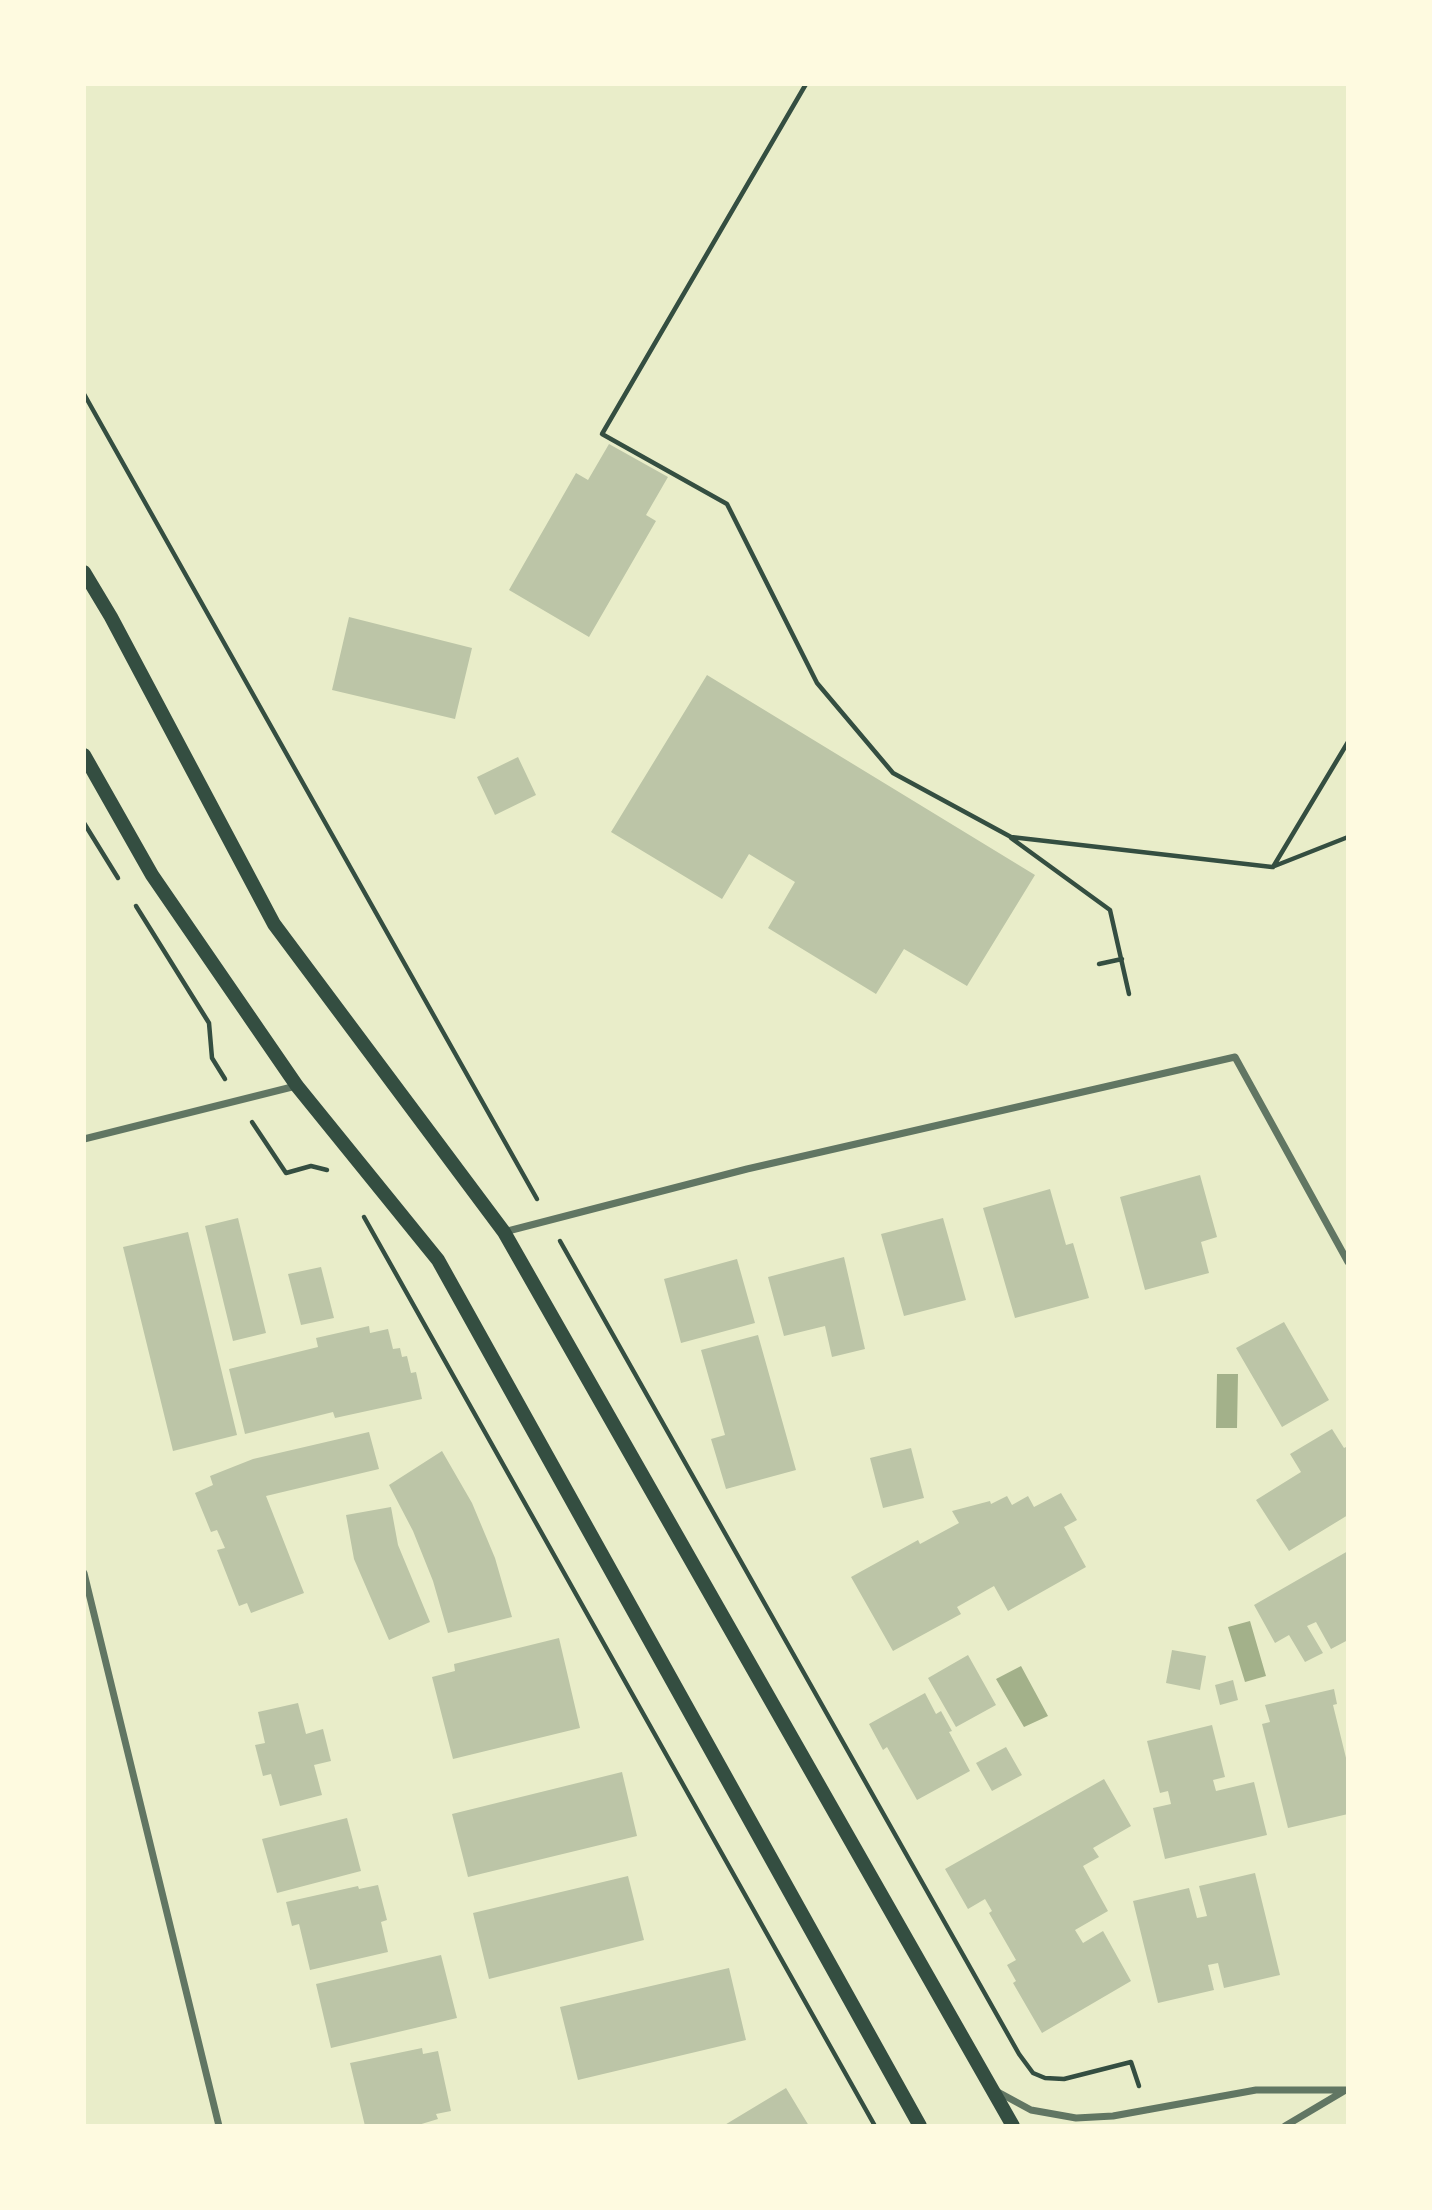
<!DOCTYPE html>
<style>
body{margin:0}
#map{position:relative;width:1432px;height:2210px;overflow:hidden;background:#e9edc9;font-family:Georgia,serif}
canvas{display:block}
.frame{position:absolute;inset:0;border:86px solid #fefae0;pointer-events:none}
</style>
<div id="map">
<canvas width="1432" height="2210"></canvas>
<div class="frame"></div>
</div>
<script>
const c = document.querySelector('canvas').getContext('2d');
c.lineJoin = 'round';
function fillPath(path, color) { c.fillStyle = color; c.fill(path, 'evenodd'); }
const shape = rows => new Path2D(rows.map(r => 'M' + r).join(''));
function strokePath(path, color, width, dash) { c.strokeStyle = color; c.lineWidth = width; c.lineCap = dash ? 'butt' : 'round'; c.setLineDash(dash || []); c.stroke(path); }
const water = shape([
 [1217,1374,1238,1374,1237,1428,1216,1428],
 [1250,1621,1266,1676,1245,1682,1228,1627],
 [1021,1666,1048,1716,1024,1727,996,1679]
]);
const building = shape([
 [609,444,668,477,646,515,656,521,589,637,509,590,576,473,588,480],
 [349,617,472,648,455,719,332,690],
 [707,675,1035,875,967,986,904,949,876,994,768,928,795,882,749,854,722,899,611,832],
 [518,757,536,795,495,815,477,777],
 [1200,1175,1217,1237,1201,1242,1209,1273,1145,1290,1120,1197],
 [1050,1189,1066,1245,1073,1243,1089,1298,1015,1318,983,1208],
 [238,1218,266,1333,233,1341,205,1226],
 [943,1218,966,1300,904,1316,881,1234],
 [188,1232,237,1435,173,1451,123,1247],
 [844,1257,865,1349,832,1357,825,1326,784,1336,768,1277],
 [737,1259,755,1323,681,1343,664,1279],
 [321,1267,334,1318,301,1325,288,1274],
 [1284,1322,1329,1400,1282,1427,1236,1348],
 [369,1326,370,1333,388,1329,393,1349,400,1348,402,1357,407,1356,411,1373,416,1372,422,1399,335,1418,333,1412,245,1434,229,1369,318,1347,316,1338],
 [758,1335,796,1470,726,1489,711,1439,725,1435,701,1350],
 [1332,1429,1344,1448,1348,1446,1348,1515,1289,1551,1256,1500,1301,1472,1290,1454],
 [369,1432,379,1469,266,1496,304,1593,251,1613,247,1603,239,1606,217,1550,225,1548,217,1530,211,1532,195,1493,213,1485,210,1476,253,1459],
 [911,1448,924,1498,883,1508,870,1458],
 [442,1451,472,1503,495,1558,512,1617,448,1633,433,1581,413,1531,389,1485],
 [1061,1493,1077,1520,1064,1527,1086,1567,1008,1611,994,1586,957,1607,961,1614,893,1651,851,1577,918,1540,920,1544,959,1523,952,1511,990,1501,991,1504,1007,1496,1012,1505,1028,1496,1034,1507],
 [391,1507,398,1545,430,1622,389,1640,354,1559,346,1515],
 [1348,1551,1348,1640,1331,1649,1316,1622,1307,1626,1323,1653,1305,1662,1289,1635,1275,1643,1254,1605],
 [559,1638,580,1728,453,1759,432,1677,455,1671,454,1664],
 [1172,1650,1206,1656,1200,1690,1166,1683],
 [968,1655,996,1705,956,1727,928,1678],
 [1233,1680,1238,1700,1220,1705,1215,1685],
 [1334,1689,1337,1704,1333,1705,1348,1766,1348,1814,1288,1828,1262,1724,1270,1722,1265,1705],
 [925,1693,936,1714,941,1711,952,1731,949,1732,970,1771,917,1800,887,1747,883,1750,869,1724],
 [298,1703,306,1734,323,1729,331,1761,314,1765,322,1795,280,1806,271,1774,263,1776,255,1745,265,1743,258,1712],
 [1212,1725,1225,1777,1213,1780,1216,1791,1254,1782,1267,1835,1165,1859,1153,1808,1171,1804,1168,1791,1160,1793,1147,1741],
 [1006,1747,1022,1775,992,1791,976,1763],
 [622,1772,637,1836,468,1877,452,1814],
 [1104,1779,1131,1826,1093,1848,1099,1857,1083,1866,1108,1911,1075,1930,1083,1943,1103,1931,1131,1981,1042,2033,1013,1983,1016,1981,1007,1965,1016,1960,989,1913,992,1911,985,1899,968,1909,945,1869],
 [347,1818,361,1871,277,1893,262,1839],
 [1255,1873,1280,1975,1224,1988,1218,1963,1208,1965,1214,1990,1158,2003,1133,1901,1189,1888,1197,1918,1207,1916,1199,1886],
 [628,1876,644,1940,489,1979,473,1913],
 [378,1885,387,1920,381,1922,388,1952,310,1970,299,1924,292,1926,286,1902,358,1886,359,1889],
 [441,1955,457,2018,331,2048,316,1984],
 [729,1968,746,2040,578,2080,560,2007],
 [422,2048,423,2054,438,2051,451,2111,436,2114,438,2119,415,2126,365,2126,350,2063],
 [786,2088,809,2126,723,2126]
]);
const path = shape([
 [806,84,602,434,727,504,817,683,893,773,1011,837,1272,867,1348,837],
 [84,394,537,1199],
 [84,823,118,878],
 [1011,838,1110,910,1129,994],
 [1273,867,1348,742],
 [136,906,209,1023,212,1058,225,1079],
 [1099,964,1122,959],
 [252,1122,286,1173,311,1166,327,1170],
 [364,1217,875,2126],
 [560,1241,1019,2054,1033,2073,1045,2078,1064,2079,1131,2062,1139,2086]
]);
const minor = shape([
 [84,1139,296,1086],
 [504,1232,747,1169,1235,1057,1348,1262],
 [84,1573,219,2126],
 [996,2091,1031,2110,1076,2118,1113,2116,1256,2090,1346,2090],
 [1285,2126,1344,2091]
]);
const secondary = shape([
 [84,572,111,617,274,924,504,1232,1013,2126],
 [84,755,152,875,297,1086,438,1260,920,2126]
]);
fillPath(water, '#a3b18a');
fillPath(building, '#bcc5a7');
strokePath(path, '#344e41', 4.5);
strokePath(minor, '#617663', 7);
strokePath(secondary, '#344e41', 14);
</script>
